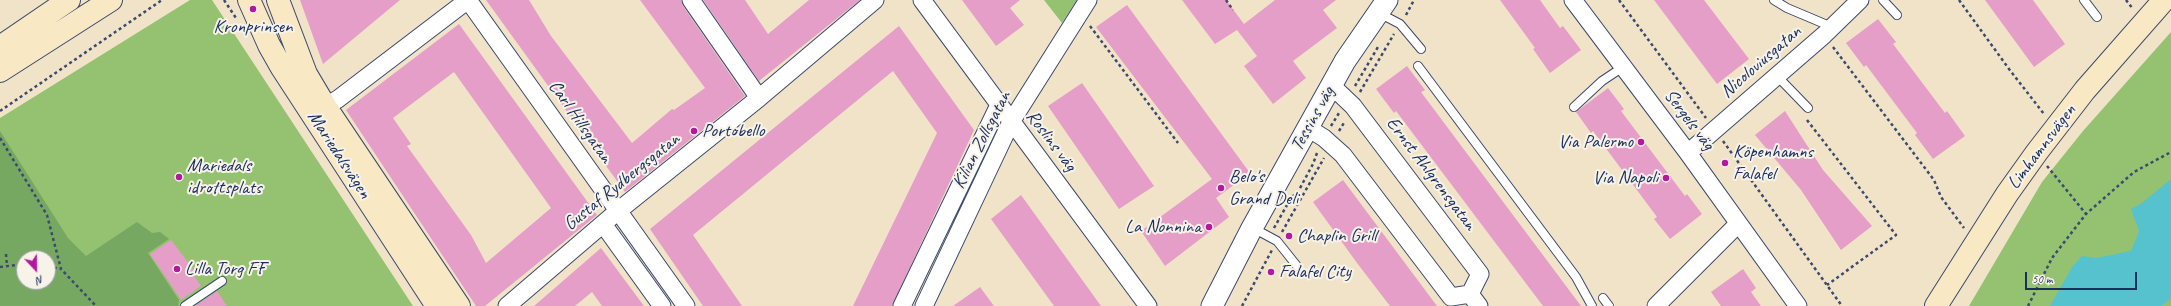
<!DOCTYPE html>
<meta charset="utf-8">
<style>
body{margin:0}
#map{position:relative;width:2171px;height:306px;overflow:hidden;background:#f1e3c8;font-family:Caveat,sans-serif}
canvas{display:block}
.north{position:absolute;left:16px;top:250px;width:40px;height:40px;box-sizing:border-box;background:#f7f3e8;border:1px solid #9fa5b1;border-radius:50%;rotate:158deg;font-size:11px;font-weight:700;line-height:16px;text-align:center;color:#1b2f5e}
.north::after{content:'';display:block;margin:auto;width:14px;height:18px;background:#b5179e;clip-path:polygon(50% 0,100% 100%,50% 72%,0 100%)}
.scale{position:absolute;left:2025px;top:272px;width:112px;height:18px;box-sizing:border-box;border:2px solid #1b2f5e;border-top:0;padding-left:5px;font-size:12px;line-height:14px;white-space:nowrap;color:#1b2f5e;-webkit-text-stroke:3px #f7f3e8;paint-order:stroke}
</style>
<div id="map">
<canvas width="2171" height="306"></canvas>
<div class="north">N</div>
<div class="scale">50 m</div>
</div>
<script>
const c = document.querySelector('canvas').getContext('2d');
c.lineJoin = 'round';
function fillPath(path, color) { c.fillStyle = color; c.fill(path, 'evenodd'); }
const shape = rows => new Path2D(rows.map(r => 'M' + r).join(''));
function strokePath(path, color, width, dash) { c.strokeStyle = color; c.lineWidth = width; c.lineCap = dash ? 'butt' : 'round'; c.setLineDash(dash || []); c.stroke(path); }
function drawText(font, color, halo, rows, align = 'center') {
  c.font = font + ' Caveat,sans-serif'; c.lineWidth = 4; c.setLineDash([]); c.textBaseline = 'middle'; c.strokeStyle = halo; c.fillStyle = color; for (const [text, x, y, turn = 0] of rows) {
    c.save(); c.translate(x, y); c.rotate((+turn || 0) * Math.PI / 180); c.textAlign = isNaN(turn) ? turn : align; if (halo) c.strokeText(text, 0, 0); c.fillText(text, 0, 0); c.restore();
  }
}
const green = shape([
 [190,0,212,0,413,306,0,306,0,118],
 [24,258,48,258,48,282,24,282],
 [1044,0,1077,0,1062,23],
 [2171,32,2171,306,1969,306,2042,182,2083,131]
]);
const forest = shape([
 [0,131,68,238,86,256,137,222,152,233,160,232,169,239,148,253,179,300,178,306,0,306],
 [24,258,48,258,48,282,24,282]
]);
const water = shape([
 [2171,179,2171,298,2162,306,2050,306,2072,267,2082,256,2096,258,2131,251,2139,231,2131,209,2142,203]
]);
const building = shape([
 [300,0,400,0,323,64],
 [486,0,529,0,551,36,632,143,672,109,674,110,705,88,640,0,681,0,683,6,745,96,625,192],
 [703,0,745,0,768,34,809,0,860,0,759,81],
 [962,0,1020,0,1010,8,1024,25,996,46],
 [1182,0,1226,0,1244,24,1275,0,1336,0,1323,10,1337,28,1293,61,1306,78,1273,104,1244,66,1257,56,1237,30,1215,44],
 [1500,0,1540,0,1560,28,1563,26,1581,50,1550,73,1533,49,1535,48],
 [1654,0,1704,0,1749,59,1717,84],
 [1985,0,2033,0,2065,44,2034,67],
 [1127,5,1250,173,1216,198,1229,217,1165,266,1141,231,1212,179,1096,27],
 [1878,19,1896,42,1893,44,1945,113,1947,111,1965,136,1933,159,1915,135,1917,133,1866,65,1864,67,1846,43],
 [459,24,597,215,485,306,476,306,346,110],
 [454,72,551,208,486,263,471,235,407,146,411,144,393,118],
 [899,26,974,130,892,306,853,306,937,133,893,71,693,235,742,306,703,306,650,229],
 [1407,66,1425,90,1421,92,1581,306,1543,306,1396,111,1394,113,1376,89],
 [1082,83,1154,186,1119,209,1048,106],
 [1608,88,1624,109,1621,111,1685,196,1687,194,1702,214,1670,239,1654,219,1657,217,1593,131,1591,133,1576,112],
 [1785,111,1823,170,1872,226,1841,250,1801,190,1755,135],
 [1343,180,1437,306,1390,306,1357,263,1313,202],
 [1021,195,1101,306,1054,306,991,219],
 [171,240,191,266,195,273,193,274,201,286,181,300,150,254],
 [601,248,644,306,602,306,592,292,575,306,534,306],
 [1743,269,1756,288,1751,292,1761,306,1721,306,1711,292],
 [980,287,994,306,953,306],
 [217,291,227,306,195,306]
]);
const path = shape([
 [224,0,236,18],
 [1226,0,1233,10],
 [1619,0,1706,118],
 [1959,0,2009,69,2044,114],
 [2126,0,2133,9],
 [1406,15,1414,0],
 [1090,26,1178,143],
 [1833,47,1934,180,1941,197,1964,228],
 [1355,86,1378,47],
 [1360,92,1394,34],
 [0,111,162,0],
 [1807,120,1896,235,1827,285],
 [1331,126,1339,113],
 [1339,131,1345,121],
 [0,138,47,215,61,269,96,306],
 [1723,141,1842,306],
 [2047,166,2086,214],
 [1274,228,1291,198,1299,190,1313,164,1317,153],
 [1282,232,1324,158],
 [6,254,7,266],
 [48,266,60,269],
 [0,267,24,264],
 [1242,306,1272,250],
 [2028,306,2052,258,2086,214,2134,172,2171,152]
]);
const service = shape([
 [1774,0,1787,8,1832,27],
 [1883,0,1897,15],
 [2084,0,2097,17],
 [1379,13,1400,24,1421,49],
 [1418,66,1576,277,1592,306],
 [1777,76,1808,108],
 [1574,107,1602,81,1623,67],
 [1253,228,1277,241,1297,266],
 [1603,298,1609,306],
 [185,306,222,281]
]);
const minor = shape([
 [468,0,686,306],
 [691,0,759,98],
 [922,0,1148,306],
 [1573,0,1688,153,1798,306],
 [1332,86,1353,106,1480,274,1470,294],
 [315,112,338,99,468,0],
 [1308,128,1324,138,1343,155,1451,297,1470,294],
 [1688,153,1824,35,1860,0],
 [603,224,662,306],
 [1470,294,1479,306],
 [507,306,618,211,759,98,875,0],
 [902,306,999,105],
 [924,306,1011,122,1088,0],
 [1656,306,1738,224]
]);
const tertiary = shape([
 [1212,306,1252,228,1345,61,1387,0]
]);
const secondary = shape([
 [249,0,269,45,282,68,437,306],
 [278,0,306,74,325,106,459,306],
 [0,47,69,0],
 [0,71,111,0],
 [1936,306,2007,194,2037,152,2085,90,2164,0]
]);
const markers = [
 [253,9,4,"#b5179e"],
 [694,131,4,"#b5179e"],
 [1641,142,4,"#b5179e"],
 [1725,163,4,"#b5179e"],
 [179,177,4,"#b5179e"],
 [1666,178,4,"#b5179e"],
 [1221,188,4,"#b5179e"],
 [1209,227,4,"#b5179e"],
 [1289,236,4,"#b5179e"],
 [177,269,4,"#b5179e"],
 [1271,272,4,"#b5179e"]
];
const poiNames = [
 ["Kronprinsen",253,27,"center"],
 ["Portobello",702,131],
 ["Via Palermo",1633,142,"right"],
 ["Köpenhamns",1733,152],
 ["Falafel",1733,174],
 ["Mariedals",187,166],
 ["idrottsplats",187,188],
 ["Belo's",1229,177],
 ["Grand Deli",1229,199],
 ["Via Napoli",1658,178,"right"],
 ["La Nonnina",1201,227,"right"],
 ["Chaplin Grill",1297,236],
 ["Lilla Torg FF",185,269],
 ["Falafel City",1279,272]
];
const streetNames = [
 ["Nicoloviusgatan",1761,62,-41],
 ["Tessins väg",1313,119,-61],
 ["Sergels väg",1689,120,53],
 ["Carl Hillsgatan",580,122,55],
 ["Kilian Zollsgatan",982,140,-63],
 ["Roslins väg",1051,141,53],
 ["Limhamnsvägen",2042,147,-53],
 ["Mariedalsvägen",339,155,57],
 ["Ernst Ahlgrensgatan",1431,174,53],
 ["Gustaf Rydbergsgatan",622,182,-39]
];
fillPath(green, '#94c270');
fillPath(forest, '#77a862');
fillPath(water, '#55c2cd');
fillPath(building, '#e59ec8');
strokePath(service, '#3b4a6e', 10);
strokePath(minor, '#3b4a6e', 19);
strokePath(tertiary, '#3b4a6e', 23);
strokePath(secondary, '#3b4a6e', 24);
strokePath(path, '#3b4a6e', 2.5, [3, 3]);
strokePath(service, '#fff', 8);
strokePath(minor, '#fff', 17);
strokePath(tertiary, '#fff', 21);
strokePath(secondary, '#f8e8c3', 22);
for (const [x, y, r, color] of markers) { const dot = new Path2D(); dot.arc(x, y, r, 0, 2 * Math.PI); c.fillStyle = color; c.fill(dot); strokePath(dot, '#f7f3e8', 1.5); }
drawText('19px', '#1b2f5e', '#f7f3e8', poiNames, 'left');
drawText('19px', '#1b2f5e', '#f7f3e8', streetNames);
</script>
